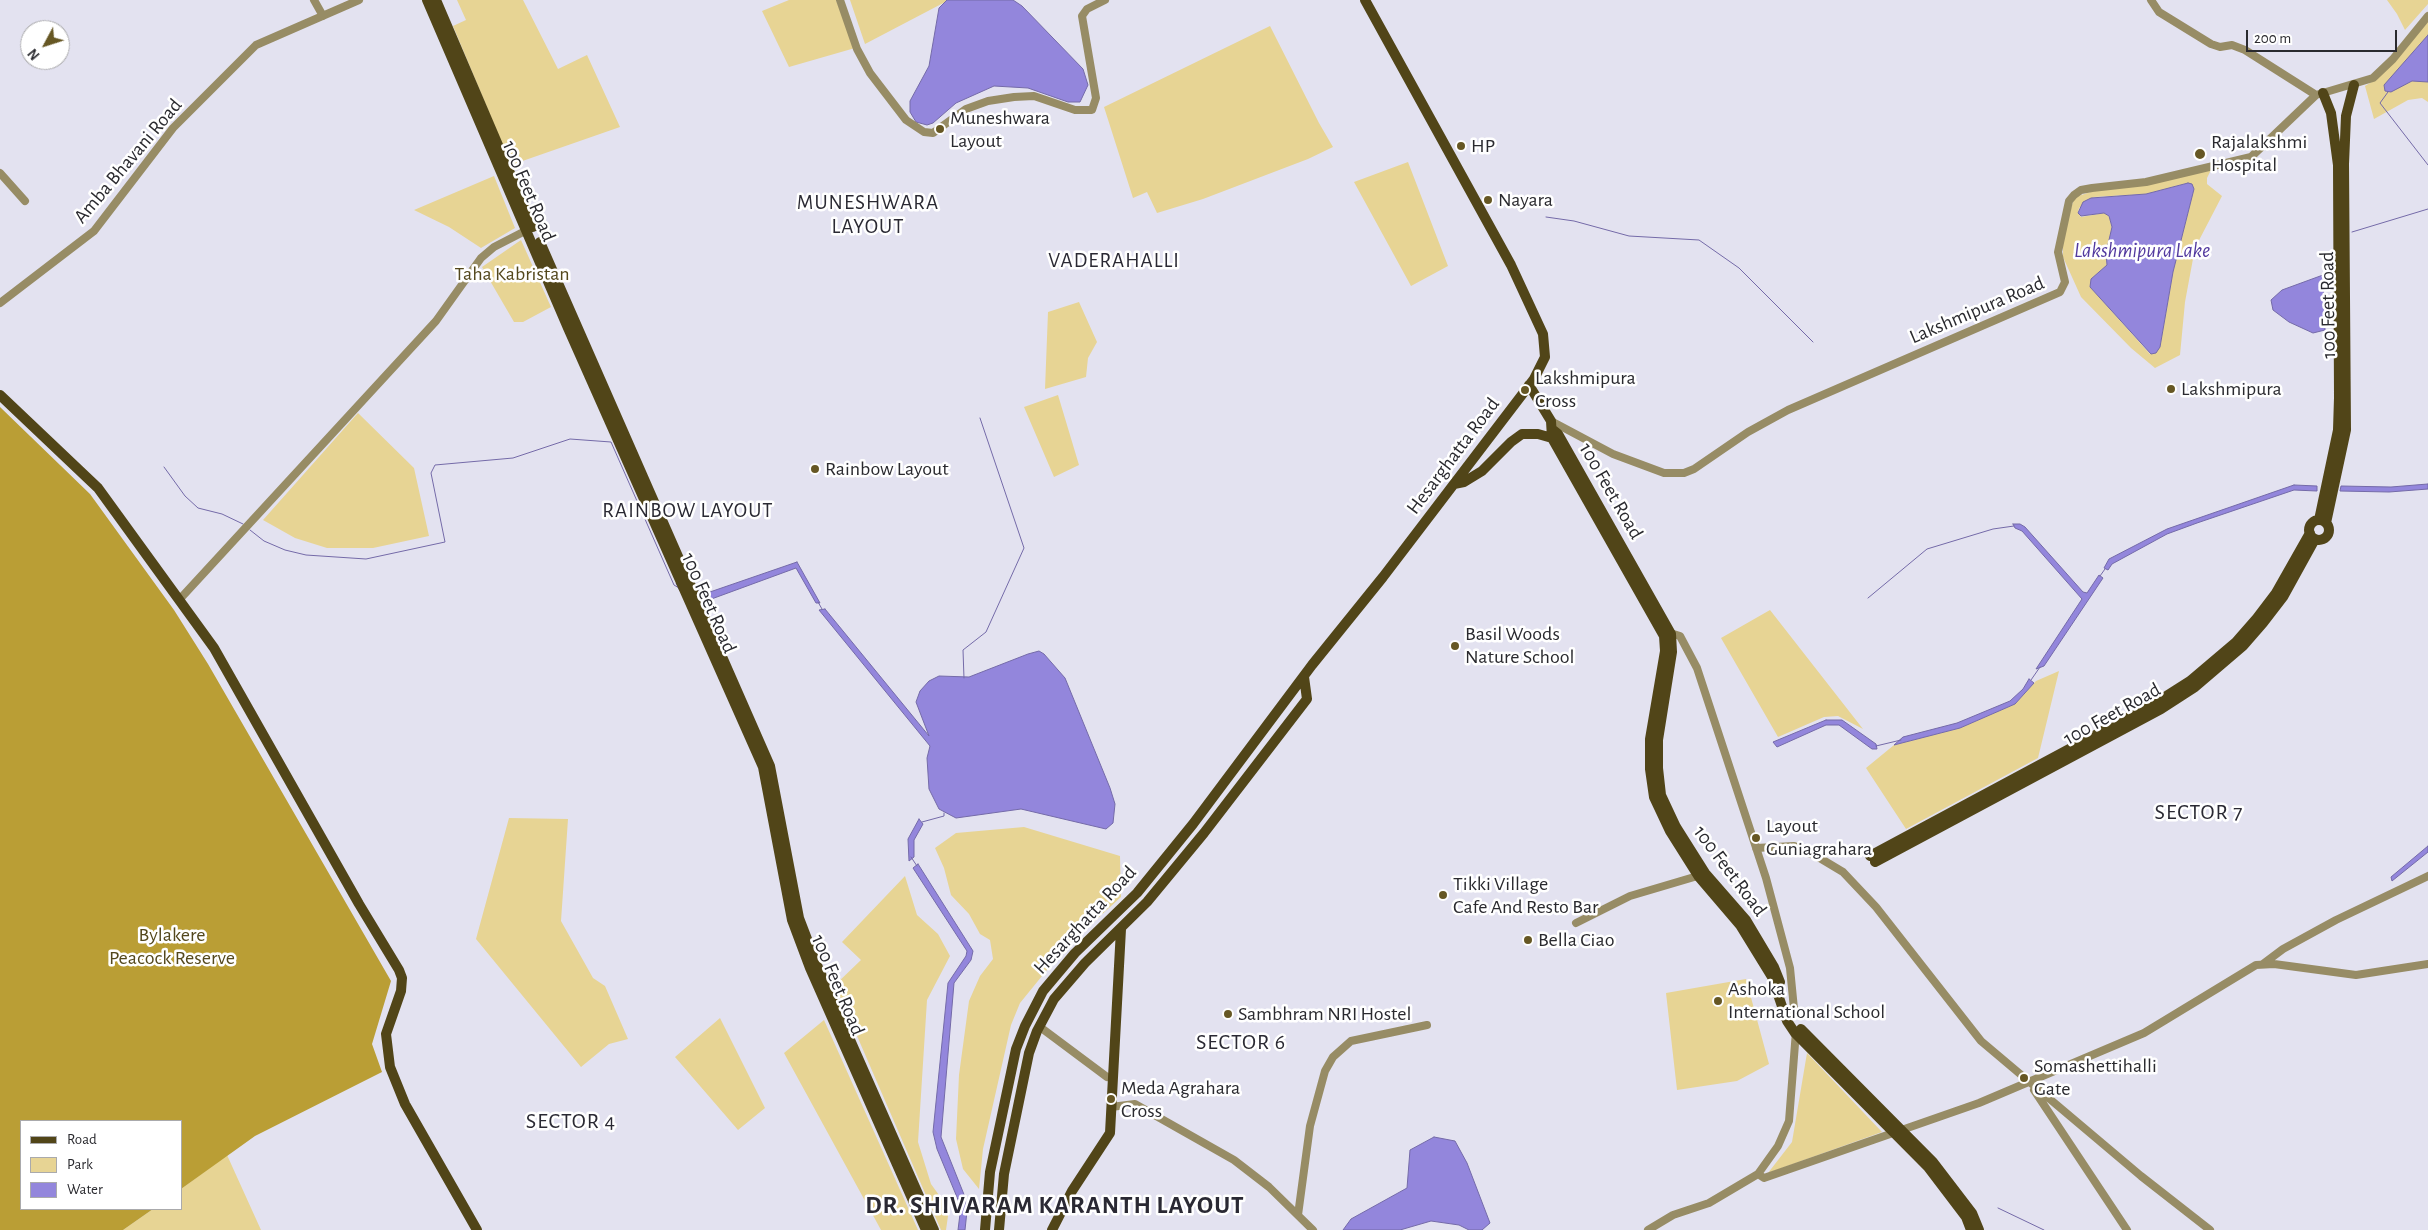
<!DOCTYPE html>
<style>
body{margin:0}
#map{position:relative;width:2428px;height:1230px;overflow:hidden;background:#e3e2f0;font-family:"Alegreya Sans",sans-serif}
canvas{display:block}
.legend{position:absolute;left:20px;top:1120px;width:162px;height:90px;box-sizing:border-box;background:#fff;border:1px solid #aaaaac;margin:0;padding:6px 9px;list-style:none;font-size:15px;color:#2a2a2f}
.legend li{display:flex;align-items:center;gap:10px;height:25px}
.legend b{width:25px;border:1px solid #aaaaac}
.north{position:absolute;left:20px;top:20px;width:50px;height:50px;box-sizing:border-box;background:#fff;border:1px solid #aaaaac;border-radius:50%;rotate:230deg;font-size:14px;font-weight:700;line-height:20px;text-align:center;color:#2a2a2f}
.north::after{content:'';display:block;margin:auto;width:18px;height:22px;background:#665724;clip-path:polygon(50% 0,100% 100%,50% 72%,0 100%)}
.scale{position:absolute;left:2246px;top:30px;width:151px;height:22px;box-sizing:border-box;border:2px solid #2a2a2f;border-top:0;padding-left:6px;font-size:15px;line-height:18px;white-space:nowrap;color:#2a2a2f;-webkit-text-stroke:4px #fff;paint-order:stroke}
</style>
<div id="map">
<canvas width="2428" height="1230"></canvas>
<ul class="legend">
<li><b style="height:6px;background:#514518"></b>Road</li>
<li><b style="height:14px;background:#e7d494"></b>Park</li>
<li><b style="height:14px;background:#9386dc"></b>Water</li>
</ul>
<div class="north">N</div>
<div class="scale">200 m</div>
</div>
<script>
const c = document.querySelector('canvas').getContext('2d');
c.lineJoin = 'round';
function fillPath(path, color) { c.fillStyle = color; c.fill(path, 'evenodd'); }
const shape = rows => new Path2D(rows.map(r => 'M' + r).join(''));
function strokePath(path, color, width, dash) { c.strokeStyle = color; c.lineWidth = width; c.lineCap = dash ? 'butt' : 'round'; c.setLineDash(dash || []); c.stroke(path); }
function drawText(font, color, halo, rows, align = 'center') {
  c.font = font + ' "Alegreya Sans",sans-serif'; c.lineWidth = 5; c.setLineDash([]); c.textBaseline = 'middle'; c.strokeStyle = halo; c.fillStyle = color; for (const [text, x, y, turn = 0] of rows) {
    c.save(); c.translate(x, y); c.rotate((+turn || 0) * Math.PI / 180); c.textAlign = isNaN(turn) ? turn : align; if (halo) c.strokeText(text, 0, 0); c.fillText(text, 0, 0); c.restore();
  }
}
const green = shape([
 [457,0,523,0,558,69,587,55,620,127,511,165,453,26,466,20],
 [789,0,836,0,855,48,789,67,762,11],
 [850,0,949,0,865,44],
 [2387,0,2428,0,2428,4,2405,30,2397,14],
 [2428,20,2428,102,2422,98,2408,100,2374,119,2365,86,2378,78],
 [1270,26,1319,123,1333,147,1308,159,1203,199,1157,213,1147,192,1133,198,1104,107],
 [1408,162,1448,266,1411,286,1354,182],
 [2211,170,2207,178,2207,184,2222,196,2195,248,2185,302,2180,355,2155,368,2131,348,2081,297,2063,257,2063,229,2075,197,2097,190],
 [2188,183,2194,189,2173,272,2160,347,2150,354,2090,287,2091,279,2107,265,2106,253,2112,230,2110,219,2107,214,2104,213,2081,217,2078,213,2079,208,2094,197,2146,194],
 [494,176,515,228,481,248,449,227,414,210],
 [521,240,551,307,523,322,514,322,482,267],
 [1079,302,1097,342,1088,358,1086,377,1045,389,1048,312],
 [1058,395,1079,465,1054,477,1024,407],
 [358,413,414,468,429,536,373,548,327,548,295,538,263,520],
 [1770,610,1863,729,1838,716,1824,717,1778,737,1721,638],
 [2059,671,2038,758,1906,829,1866,768,1894,745,1960,728,2015,704,2036,681],
 [509,818,568,819,561,921,593,978,605,986,628,1039,609,1044,581,1067,476,939],
 [1024,827,1120,856,1121,897,1064,949,1020,1003,1011,1025,983,1149,979,1189,963,1169,956,1139,959,1075,969,1001,980,976,993,959,990,940,980,934,969,914,951,895,944,868,935,848,956,833],
 [905,876,917,915,938,934,950,956,927,1000,918,1142,931,1184,949,1209,946,1230,941,1230,835,985,861,960,842,942],
 [1746,979,1769,1064,1737,1081,1677,1090,1666,993],
 [720,1018,765,1108,738,1130,675,1057],
 [824,1020,918,1230,881,1230,784,1053],
 [1807,1053,1882,1132,1768,1173,1792,1142],
 [227,1155,261,1230,123,1230,153,1209,181,1209,181,1189]
]);
const forest = shape([
 [0,407,90,494,174,610,208,664,391,981,372,1044,382,1072,255,1136,181,1189,181,1121,21,1121,21,1209,153,1209,123,1230,0,1230]
]);
const water = shape([
 [947,0,1013,0,1022,6,1083,69,1088,85,1080,102,1068,102,1028,88,994,86,956,103,933,123,927,125,916,122,910,112,910,101,929,66,939,8,947,0],
 [2428,35,2428,82,2412,81,2391,92,2385,91,2384,85,2428,35],
 [2188,183,2192,184,2194,189,2173,272,2160,347,2156,353,2151,354,2090,287,2091,279,2107,265,2106,253,2112,227,2109,216,2104,213,2081,216,2078,213,2083,202,2091,198,2146,194,2188,183],
 [2323,275,2325,330,2313,333,2289,322,2273,310,2271,300,2282,290,2323,275],
 [2428,484,2428,489,2389,492,2340,491,2341,486,2391,487,2428,484],
 [2294,485,2317,486,2317,491,2294,490,2197,523,2167,534,2112,564,2108,570,2104,568,2109,559,2167,529,2294,485],
 [2013,524,2020,524,2025,527,2083,592,2087,593,2099,575,2103,578,2044,666,2036,669,2082,599,2022,531,2015,528,2013,524],
 [797,562,820,603,816,603,796,568,706,601,680,591,676,583,707,593,797,562],
 [825,609,929,736,916,702,920,691,929,681,939,676,969,677,1028,654,1039,651,1044,654,1065,678,1110,788,1115,804,1113,823,1106,829,1021,809,956,818,939,809,929,789,927,758,930,746,819,610,825,609],
 [2029,679,2034,683,2015,704,1960,728,1894,745,1903,737,1957,723,2010,701,2023,689,2029,679],
 [1826,720,1842,720,1876,744,1877,749,1872,749,1839,725,1826,725,1777,747,1773,742,1826,720],
 [919,819,923,824,914,840,914,857,909,861,908,839,919,819],
 [2428,846,2428,852,2392,881,2391,877,2428,846],
 [918,864,973,951,971,960,954,983,941,1137,965,1197,967,1211,965,1230,958,1230,960,1214,959,1202,937,1149,933,1132,948,983,966,956,967,951,913,868,918,864],
 [1434,1137,1455,1141,1467,1163,1490,1223,1482,1230,1469,1230,1459,1225,1431,1221,1400,1230,1343,1230,1351,1219,1407,1188,1410,1150,1434,1137]
]);
const stream = shape([
 [2388,92,2380,103,2428,165],
 [1546,217,1574,221,1629,236,1699,240,1739,268,1813,342],
 [2352,232,2428,209],
 [164,467,185,496,198,508,222,514,243,524],
 [250,530,264,541,285,550,306,555,366,559,445,542,431,473,435,465,513,458,570,439,611,442,674,585,679,588],
 [2100,576,2105,569],
 [1868,598,1927,549,1993,529,2014,526],
 [818,602,822,609],
 [964,678,963,650,986,632,1024,548,980,418],
 [2031,680,2040,667],
 [1876,746,1901,740],
 [922,822,944,816,944,813],
 [911,857,917,866],
 [1998,1208,2044,1230]
]);
const minor = shape([
 [314,0,323,16],
 [840,0,857,49,870,73,906,120,924,132,933,133,966,109,988,101,1014,97,1034,96,1075,110,1092,110,1096,98,1082,16,1087,9,1105,0],
 [2151,0,2159,12,2211,44,2220,47,2232,45,2245,50,2316,95],
 [0,173,25,201],
 [0,303,94,231,173,128,256,45,359,0],
 [1551,421,1613,454,1664,473,1684,473,1694,469,1748,432,1788,410,2060,292,2065,282,2058,252,2069,201,2074,195,2081,190,2092,188,2146,182,2251,157,2316,95,2373,78,2393,59,2428,16],
 [179,600,436,321,481,258,494,247,527,230],
 [1667,632,1680,636,1697,668,1766,878,1790,968,1794,1009,1787,1021],
 [1756,848,1794,846,1818,857,1843,872,1876,907,1981,1041,2141,1176,2210,1230],
 [1576,923,1630,896,1701,875],
 [2263,964,2283,949,2336,920,2428,876],
 [1040,1027,1107,1077],
 [2034,1090,2127,1230],
 [1111,1107,1135,1104,1234,1160,1269,1187,1313,1230],
 [1758,1174,1764,1178,1979,1103,2144,1033,2256,965,2274,964,2356,975,2428,964],
 [1298,1215,1310,1126,1325,1071,1333,1057,1351,1041,1427,1025],
 [1648,1230,1673,1215,1709,1203,1758,1174,1778,1146,1789,1121,1796,1031]
]);
const major = shape([
 [427,0,568,328,763,767,792,920,810,968,926,1230],
 [436,0,533,227],
 [540,242,770,766,799,918,817,965,934,1230],
 [1529,385,1551,421,1552,438,1664,636,1665,651,1650,739,1650,769,1654,797,1670,831,1699,877,1740,925,1772,977,1787,1021,1795,1033,1928,1167,1966,1217,1971,1230],
 [0,395,98,488,214,648,359,904,399,970,402,978,401,991,386,1034,390,1067,405,1104,477,1230],
 [1553,430,1558,434,1671,634,1672,652,1658,740,1658,768,1661,795,1676,827,1705,873,1746,920,1774,967,1780,982],
 [1454,484,1464,482,1482,471,1511,442,1522,434,1538,434,1552,438,1557,435],
 [2319,520,2338,430,2339,398,2338,165,2331,113,2323,93],
 '2309 530a10 10 0 1 1 20 0a10 10 0 1 1-20 0Z',
 [2326,523,2346,430,2344,164,2346,116,2354,85],
 [1870,856,2157,702,2190,681,2236,642,2257,618,2276,593,2310,533],
 [1875,862,2161,709,2195,687,2243,646,2263,623,2283,597,2315,539],
 [1801,1029,1933,1162,1972,1213,1979,1230],
 [985,1230,990,1172,1016,1049,1025,1026,1043,991,1075,953,1137,893,1193,824,1312,665,1383,577,1534,379,1545,357,1543,334,1511,265,1365,0],
 [999,1230,1004,1174,1029,1053,1037,1031,1054,999,1085,963,1147,902,1204,833,1307,699,1304,677],
 [1052,1230,1072,1191,1110,1133,1121,929]
]);
const markers = [
 [940,129,5,"#665724"],
 [1461,146,5,"#665724"],
 [2200,154,6,"#665724"],
 [1488,200,5,"#665724"],
 [2171,389,5,"#665724"],
 [1525,390,5,"#665724"],
 [815,469,5,"#665724"],
 [1455,646,5,"#665724"],
 [1756,838,5,"#665724"],
 [1443,895,5,"#665724"],
 [1528,940,5,"#665724"],
 [1718,1001,5,"#665724"],
 [1228,1014,5,"#665724"],
 [2024,1078,5,"#665724"],
 [1111,1099,5,"#665724"]
];
const poiNames = [
 ["Muneshwara",950,118],
 ["Layout",950,141],
 ["Rajalakshmi",2211,142],
 ["Hospital",2211,165],
 ["HP",1471,146],
 ["Nayara",1498,200],
 ["Lakshmipura",1535,378],
 ["Cross",1535,401],
 ["Lakshmipura",2181,389],
 ["Rainbow Layout",825,469],
 ["Basil Woods",1465,634],
 ["Nature School",1465,657],
 ["Layout",1766,826],
 ["Guniagrahara",1766,849],
 ["Tikki Village",1453,884],
 ["Cafe And Resto Bar",1453,907],
 ["Bella Ciao",1538,940],
 ["Ashoka",1728,989],
 ["International School",1728,1012],
 ["Sambhram NRI Hostel",1238,1014],
 ["Somashettihalli",2034,1066],
 ["Gate",2034,1089],
 ["Meda Agrahara",1121,1088],
 ["Cross",1121,1111]
];
const streetNames = [
 ["Amba Bhavani Road",128,161,-50],
 ["100 Feet Road",529,191,67],
 ["100 Feet Road",2328,305,-91],
 ["Lakshmipura Road",1977,310,-23],
 ["Hesarghatta Road",1453,456,-53],
 ["100 Feet Road",1611,491,60],
 ["100 Feet Road",709,603,66],
 ["100 Feet Road",2112,714,-29],
 ["100 Feet Road",1730,871,53],
 ["Hesarghatta Road",1085,920,-47],
 ["100 Feet Road",838,985,67]
];
const parkNames = [
 ["Taha Kabristan",512,274],
 ["Bylakere",172,935],
 ["Peacock Reserve",172,958]
];
const neighbourhoodNames = [
 ["MUNESHWARA",868,203],
 ["LAYOUT",868,227],
 ["VADERAHALLI",1114,261],
 ["RAINBOW LAYOUT",688,511]
];
const waterNames = [
 ["Lakshmipura Lake",2142,251]
];
const quarterNames = [
 ["SECTOR 7",2199,812],
 ["SECTOR 6",1241,1042],
 ["SECTOR 4",571,1121]
];
const districtNames = [
 ["DR. SHIVARAM KARANTH LAYOUT",1055,1205]
];
fillPath(green, '#e7d494');
fillPath(forest, '#ba9e35');
fillPath(water, '#9386dc');
strokePath(water, '#746aa8', 1);
strokePath(stream, '#746aa8', 1);
strokePath(minor, '#978c65', 8);
strokePath(major, '#514518', 10);
for (const [x, y, r, color] of markers) { const dot = new Path2D(); dot.arc(x, y, r, 0, 2 * Math.PI); c.fillStyle = color; c.fill(dot); strokePath(dot, '#fff', 2); }
drawText('20px', '#2a2a2f', '#fff', poiNames, 'left');
drawText('20px', '#2a2a2f', '#fff', streetNames);
drawText('20px', '#53471c', '#fff', parkNames);
c.letterSpacing = '1px';
drawText('21px', '#2a2933', '#fff', neighbourhoodNames);
c.letterSpacing = '0px';
drawText('italic 21px', '#533a9f', '#fff', waterNames);
c.letterSpacing = '1px';
drawText('22px', '#2a2933', '#fff', quarterNames);
c.letterSpacing = '0px';
c.letterSpacing = '1px';
drawText('bold 25px', '#2a2933', '#fff', districtNames);
c.letterSpacing = '0px';
</script>
